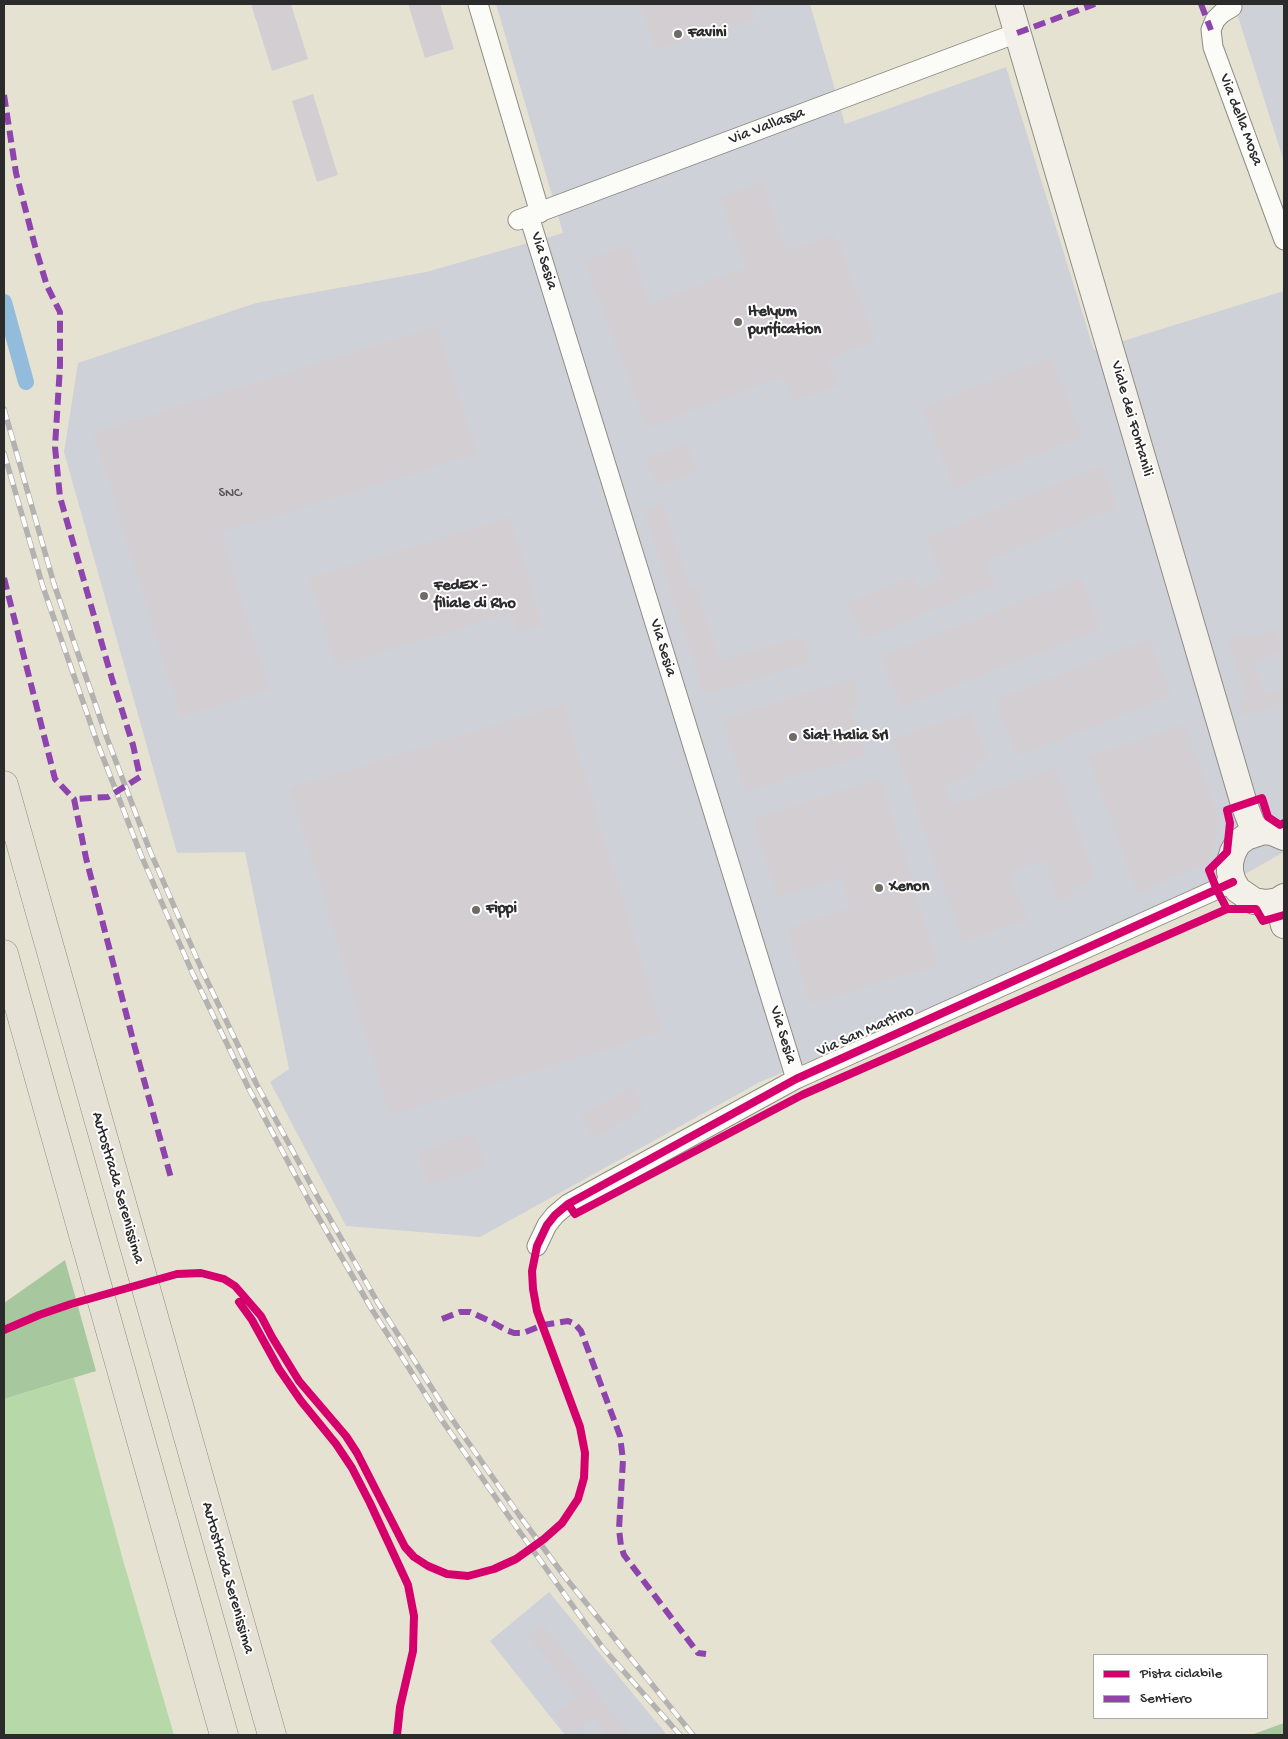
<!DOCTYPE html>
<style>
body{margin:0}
#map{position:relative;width:1288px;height:1739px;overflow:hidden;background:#e6e2d2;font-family:"Gochi Hand",sans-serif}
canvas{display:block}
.frame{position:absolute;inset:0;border:5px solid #2b2b2b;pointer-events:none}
.legend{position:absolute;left:1093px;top:1654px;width:175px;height:65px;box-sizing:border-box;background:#fff;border:1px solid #aaa;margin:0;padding:6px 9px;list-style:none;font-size:15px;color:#2b2b2b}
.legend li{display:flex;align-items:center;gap:10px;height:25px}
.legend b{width:25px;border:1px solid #aaa}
</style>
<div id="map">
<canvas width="1288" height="1739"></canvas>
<div class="frame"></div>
<ul class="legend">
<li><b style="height:6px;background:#d6006c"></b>Pista ciclabile</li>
<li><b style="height:6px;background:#8e44ad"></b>Sentiero</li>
</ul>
</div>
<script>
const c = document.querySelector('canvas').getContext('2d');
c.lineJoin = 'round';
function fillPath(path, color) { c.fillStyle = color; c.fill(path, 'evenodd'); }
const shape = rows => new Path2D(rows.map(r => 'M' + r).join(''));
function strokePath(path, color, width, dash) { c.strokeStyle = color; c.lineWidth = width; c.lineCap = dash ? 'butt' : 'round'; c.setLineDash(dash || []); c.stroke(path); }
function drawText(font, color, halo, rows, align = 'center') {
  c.font = font + ' "Gochi Hand",sans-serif'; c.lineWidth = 4; c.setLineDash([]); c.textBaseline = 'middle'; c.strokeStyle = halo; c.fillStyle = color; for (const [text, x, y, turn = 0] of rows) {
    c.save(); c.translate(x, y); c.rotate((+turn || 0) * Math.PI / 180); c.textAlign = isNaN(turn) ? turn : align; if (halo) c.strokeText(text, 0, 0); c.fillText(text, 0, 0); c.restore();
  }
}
const industrial = shape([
 [496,4,810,4,845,124,1006,67,1094,350,1284,291,1284,852,1217,890,760,1082,480,1237,346,1226,270,1082,289,1069,245,852,177,853,64,452,78,363,256,303,426,272,563,233],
 [1234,4,1284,4,1284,162],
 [549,1592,667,1735,565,1735,490,1641]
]);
const green = shape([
 [74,1378,123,1560,174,1735,4,1735,4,1399]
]);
const forest = shape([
 [65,1260,96,1371,4,1399,4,1303],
 [1284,1723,1284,1735,1251,1735]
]);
const canal = shape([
 [4,302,26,382]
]);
const building = shape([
 [251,4,291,4,308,59,272,71],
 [408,4,440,4,454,49,425,58],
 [641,4,752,4,757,19,655,50],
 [313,94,338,175,317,182,292,101],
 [762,182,788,252,835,234,876,341,828,359,838,385,794,402,784,376,647,428,584,261,628,245,650,304,746,267,720,198],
 [437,326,477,454,221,533,269,690,181,717,93,433],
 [1050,357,1082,437,954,488,922,408],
 [688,443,698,471,657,487,646,459],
 [1101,466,1117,507,986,561,995,585,863,639,848,603,913,577,918,589,943,578,927,537],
 [662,503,690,590,697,587,720,661,802,636,810,663,704,695,667,578,644,510],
 [510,517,543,625,518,633,512,613,336,666,309,578],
 [1081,578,1101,629,901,707,882,656],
 [1276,630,1282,653,1253,661,1264,694,1284,688,1284,703,1243,716,1239,702,1247,700,1227,639,1244,633,1246,638],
 [1149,639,1172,696,1017,756,995,700],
 [854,678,858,691,854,692,858,707,850,709,865,755,745,792,723,719],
 [563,704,663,1032,390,1115,290,788],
 [970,712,987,760,973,764,976,773,945,785,952,804,1056,768,1086,856,1089,855,1095,871,1090,873,1093,881,1072,888,1074,895,1058,901,1044,860,1010,872,1027,920,963,942,892,739],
 [1185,725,1220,824,1209,861,1137,894,1088,756],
 [881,779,938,965,810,1004,787,928,850,908,841,878,778,897,753,818],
 [632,1087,644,1110,593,1138,581,1115],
 [474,1133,485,1166,428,1185,418,1152],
 [543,1624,630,1735,607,1735,593,1718,572,1735,569,1735,553,1715,577,1697,528,1636]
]);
const street = shape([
 [478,4,540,213],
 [1232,7,1222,13,1215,20,1211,30,1213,47,1284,240],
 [529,216,796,1079],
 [518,220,1017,33],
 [537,1246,547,1225,555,1215,568,1204,796,1079,1233,882]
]);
const secondary = shape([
 [1009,4,1244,804,1255,833],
 [1284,837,1272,832,1264,831,1246,837,1238,843,1233,852,1230,862,1230,872,1233,882,1238,890,1254,901,1266,903,1278,901,1284,897],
 [1278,901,1284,925]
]);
const highway = shape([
 [4,785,272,1735],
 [4,954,224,1735]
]);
const rail = shape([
 [4,409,54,584,107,738,150,851,201,968,256,1083,317,1196,378,1303,447,1412,519,1515,565,1577,693,1735],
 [4,453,43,587,97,742,141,855,192,972,248,1087,309,1201,371,1308,439,1416,512,1521,603,1648,680,1735]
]);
const quiet = shape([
 [1201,4,1211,30],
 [1017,33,1095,4],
 [4,95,16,173,35,246,47,286,60,312,60,366,55,447,60,497,112,679,133,745,140,777,108,797,74,799],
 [4,578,55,779,74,799,86,858,134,1044,171,1178],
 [442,1319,460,1312,470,1312,490,1321,506,1330,514,1333,523,1333,543,1325,568,1321,575,1324,581,1331,620,1436,623,1460,619,1529,621,1546,624,1555,698,1653,706,1654]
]);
const cycleway = shape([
 [1227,909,1217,890,1209,870,1227,852,1230,823,1227,810,1262,798,1268,817,1280,825,1284,823],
 [568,1204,575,1214,802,1095,1227,909,1256,909,1263,921,1284,915],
 [239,1302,252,1320,279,1369,301,1401,336,1444,352,1468,370,1503,408,1585,414,1616,413,1651,400,1707,397,1735],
 [4,1330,39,1315,71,1304,177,1274,201,1273,224,1279,235,1286,261,1316,272,1337,299,1381,346,1436,357,1453,405,1547,414,1557,428,1566,447,1574,468,1576,494,1569,516,1559,544,1539,562,1523,578,1499,584,1478,585,1453,580,1427,537,1311,533,1289,532,1271,537,1246,547,1225,555,1215,568,1204,796,1079,1233,882]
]);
const markers = [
 [678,34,5,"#6c6b65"],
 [738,322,5,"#6c6b65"],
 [424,596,5,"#6c6b65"],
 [793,737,5,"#6c6b65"],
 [879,888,5,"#6c6b65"],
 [476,910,5,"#6c6b65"]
];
const numberNames = [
 ["SNC",230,494]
];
const poiNames = [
 ["Favini",688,34],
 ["Itelyum",748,313],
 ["purification",748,331],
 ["FedEx -",434,587],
 ["filiale di Rho",434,605],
 ["Siat Italia Srl",803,737],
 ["Xenon",889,888],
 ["Fippi",486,910]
];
const streetNames = [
 ["Via della Mosa",1240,120,69],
 ["Via Vallassa",767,127,-21],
 ["Via Sesia",543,261,73],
 ["Viale dei Fontanili",1131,419,74],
 ["Via Sesia",662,648,73],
 ["Via San Martino",866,1032,-24],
 ["Via Sesia",782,1035,73],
 ["Autostrada Serenissima",117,1188,74],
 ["Autostrada Serenissima",227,1578,74]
];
fillPath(industrial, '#cfd1d9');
fillPath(green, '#b7d8a8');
fillPath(forest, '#a7c89e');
strokePath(canal, '#93bcdc', 16);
fillPath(building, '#d3ced2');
strokePath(street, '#8e8c84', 21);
strokePath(secondary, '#8e8c84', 28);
strokePath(highway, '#8e8c84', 29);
strokePath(street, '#fbfbf8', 19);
strokePath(secondary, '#f2f0e9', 26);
strokePath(highway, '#e5e1d4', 28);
strokePath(rail, '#b3b2b0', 5.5);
strokePath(rail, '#fff', 4, [11]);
strokePath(quiet, '#8e44ad', 6, [12, 6]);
strokePath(cycleway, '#d6006c', 8);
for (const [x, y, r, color] of markers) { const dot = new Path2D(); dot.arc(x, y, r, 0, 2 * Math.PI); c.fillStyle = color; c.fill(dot); strokePath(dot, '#fff', 2); }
drawText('14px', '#555455', null, numberNames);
drawText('bold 16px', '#2b2b2b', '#fff', poiNames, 'left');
drawText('16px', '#2b2b2b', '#fff', streetNames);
</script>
